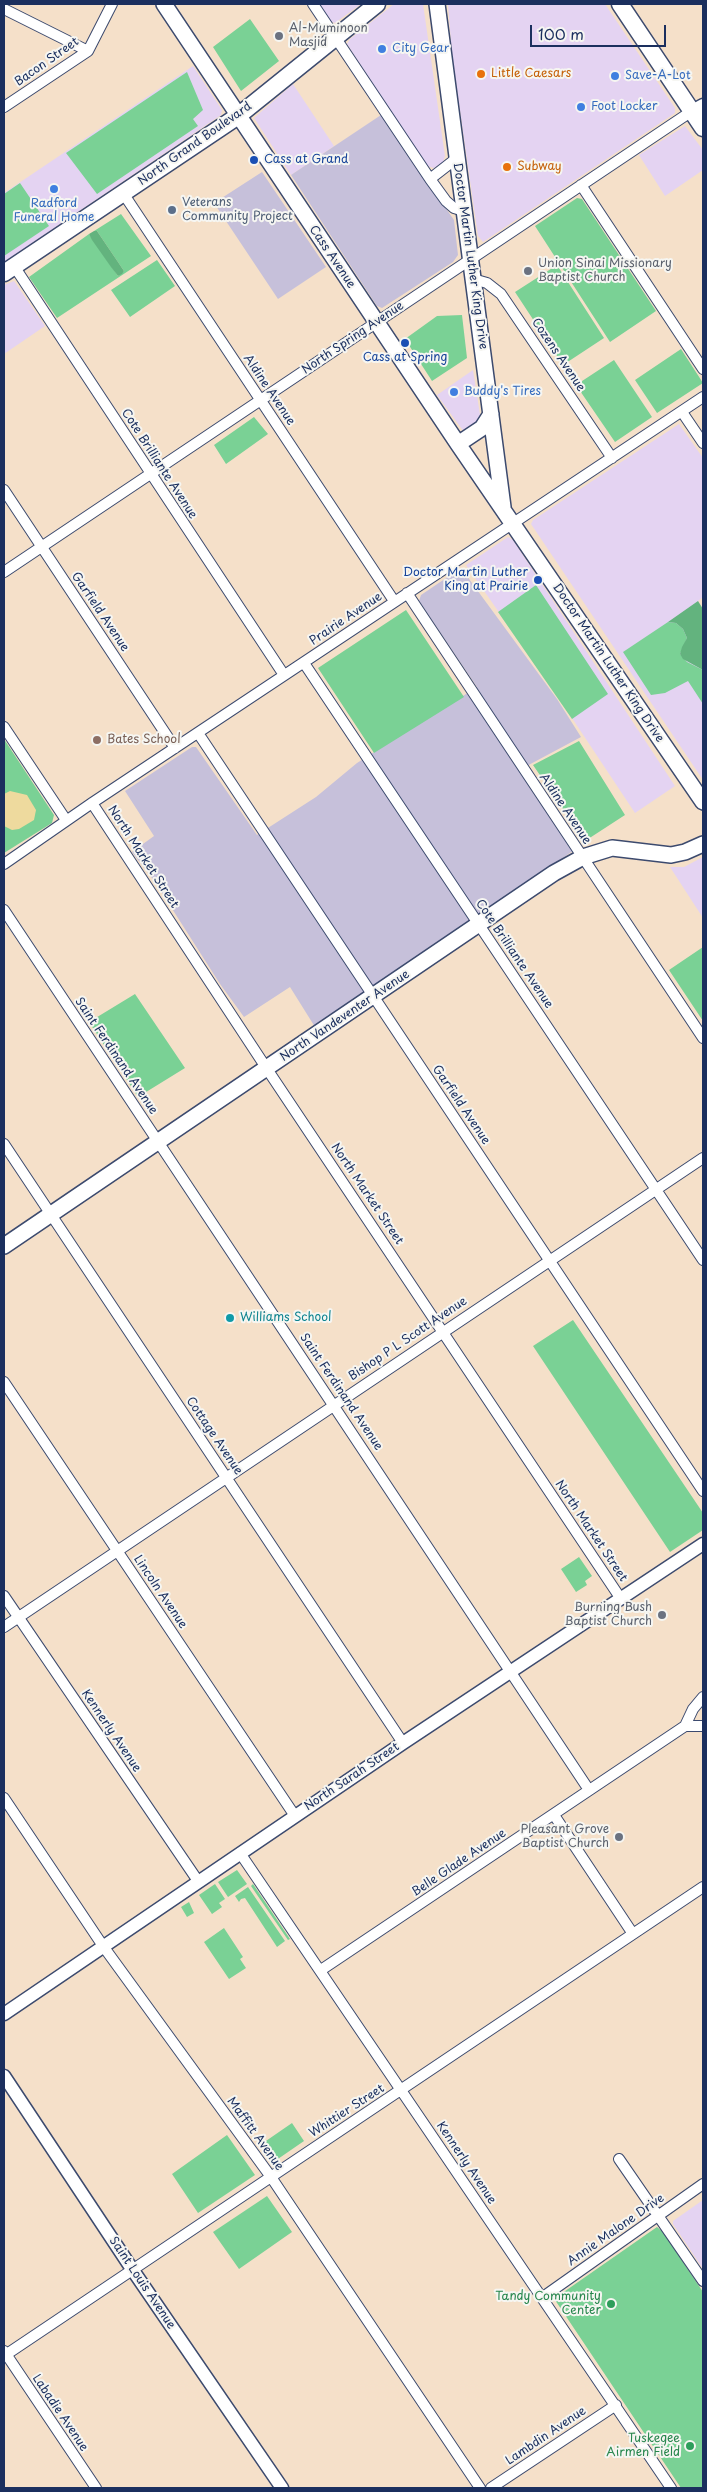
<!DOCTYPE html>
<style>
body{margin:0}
#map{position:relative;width:707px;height:2492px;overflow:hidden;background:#f5e0c9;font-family:"Playpen Sans",sans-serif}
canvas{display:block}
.frame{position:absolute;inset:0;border:5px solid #1b2f5e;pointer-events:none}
.scale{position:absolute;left:530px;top:25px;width:136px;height:22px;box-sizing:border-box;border:2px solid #1b2f5e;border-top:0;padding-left:6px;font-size:15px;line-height:18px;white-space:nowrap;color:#1b2f5e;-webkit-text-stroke:4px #f6f6f2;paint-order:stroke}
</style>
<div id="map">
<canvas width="707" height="2492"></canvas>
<div class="frame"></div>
<div class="scale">100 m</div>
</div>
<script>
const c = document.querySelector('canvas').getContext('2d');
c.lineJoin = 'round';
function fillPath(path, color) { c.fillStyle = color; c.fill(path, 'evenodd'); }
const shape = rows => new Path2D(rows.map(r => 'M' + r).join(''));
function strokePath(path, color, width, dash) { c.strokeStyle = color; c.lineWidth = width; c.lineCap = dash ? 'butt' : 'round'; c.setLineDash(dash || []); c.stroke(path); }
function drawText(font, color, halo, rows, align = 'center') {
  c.font = font + ' "Playpen Sans",sans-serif'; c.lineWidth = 4; c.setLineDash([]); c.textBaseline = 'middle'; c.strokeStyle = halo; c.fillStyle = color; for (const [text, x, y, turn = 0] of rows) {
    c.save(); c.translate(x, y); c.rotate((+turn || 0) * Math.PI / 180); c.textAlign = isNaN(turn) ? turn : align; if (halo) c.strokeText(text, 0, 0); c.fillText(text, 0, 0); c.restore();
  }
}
const built = shape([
 [318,4,361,4,335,23,330,21],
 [394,4,423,4,445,156,443,162,434,168,426,166,347,44,350,39],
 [448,4,605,4,675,108,675,113,483,242,478,236,452,55],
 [193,66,222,110,221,115,4,262,4,193],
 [293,84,334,146,291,175,254,118],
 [685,126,703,150,703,170,665,196,639,155],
 [14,281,45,326,4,354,4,285],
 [473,370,481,421,464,432,437,395],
 [679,424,703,458,703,597,698,601,703,609,703,780,531,524,533,520],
 [508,537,513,540,675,786,635,813,558,697,466,565],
 [703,857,703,918,670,867,684,867],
 [703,2200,703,2269,673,2224,673,2221]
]);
const industrial = shape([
 [381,115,454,220,458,255,453,262,382,308,377,306,291,175],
 [262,172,326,267,278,299,214,203],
 [461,568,557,699,581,737,523,768,577,848,488,911,315,1027,290,987,244,1017,220,984,155,882,132,852,154,836,125,791,192,747,196,747,257,835,316,797,357,763,477,687,419,601,421,595]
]);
const green = shape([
 [250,19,279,61,241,91,213,47],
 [187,72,203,110,193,119,198,126,97,194,66,153],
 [20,183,49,226,4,256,4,194],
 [577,198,582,199,656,311,610,342,535,226],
 [121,214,151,256,57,318,29,277,89,234,118,276,124,271,97,231,94,231],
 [157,260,175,286,130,317,111,290],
 [557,265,604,338,563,365,515,292],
 [462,315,467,358,432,381,405,339,437,316],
 [681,349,703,383,657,413,635,380],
 [614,360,652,417,615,442,576,385],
 [254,417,268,434,226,464,214,445],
 [536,585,608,694,572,719,498,612],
 [406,610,464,697,374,753,318,668],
 [668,622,676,623,683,629,687,638,680,654,687,662,703,670,703,704,688,681,665,693,651,695,623,652],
 [4,739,54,815,52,823,4,853],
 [579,741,625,815,585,841,533,765],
 [703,947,703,1021,669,970],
 [135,994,185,1068,138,1097,89,1022],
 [573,1320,703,1513,703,1530,670,1552,533,1346],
 [579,1557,592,1576,585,1581,587,1585,576,1592,561,1569],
 [237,1870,247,1884,228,1897,218,1882],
 [215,1884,225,1899,219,1903,222,1907,212,1914,199,1895],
 [253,1884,290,1939,288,1940,251,1886],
 [248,1887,285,1941,277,1947,245,1898,241,1899,239,1902,235,1896],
 [189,1902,194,1913,187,1917,181,1907],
 [224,1928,243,1957,240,1959,246,1968,229,1979,204,1942],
 [292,2123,304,2141,275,2161,263,2143],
 [227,2135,255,2175,198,2213,172,2174],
 [267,2196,292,2232,239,2269,213,2232],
 [657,2227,663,2232,703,2292,703,2488,681,2488,555,2300,558,2296]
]);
const forest = shape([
 [94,231,97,231,118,262,124,271,122,274,118,276,111,267,92,240,89,234],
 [698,601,703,609,703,670,683,659,680,654,682,647,687,638,683,629,676,623,668,622]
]);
const sand = shape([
 [10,791,27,795,36,810,34,820,19,829,12,830,4,826,4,794]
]);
const minor = shape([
 [313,4,430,179,446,201,454,208,464,211],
 [4,9,88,51],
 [4,107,88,51,112,4],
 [430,179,457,158],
 [581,185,703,369],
 [123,193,394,601],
 [14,266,284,675],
 [473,279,487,283,501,294,612,458],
 [682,412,703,443],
 [4,490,175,748],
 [4,572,692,111],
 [407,593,703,1038],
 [304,663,703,1260],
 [4,727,66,820],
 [198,733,703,1491],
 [92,803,267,1069,621,1599],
 [4,864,92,803,703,397],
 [4,910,589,1790],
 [4,1144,403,1743],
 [4,1382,295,1816],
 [4,1596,198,1881],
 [4,1627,703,1158],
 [685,1726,693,1709,703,1697],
 [4,1798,103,1946,271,2177,480,2488],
 [554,1815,633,1934],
 [240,1853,671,2488],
 [321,1970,685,1726,703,1726],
 [619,2159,703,2281],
 [543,2297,703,2184],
 [4,2351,96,2488],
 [4,2356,703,1887],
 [491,2488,616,2405]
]);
const tertiary = shape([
 [692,111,703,105],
 [4,2014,403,1743,703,1544],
 [4,2076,132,2269,282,2488]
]);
const secondary = shape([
 [164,4,458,444,703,802],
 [437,4,503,507],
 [458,444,482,428,491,414],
 [4,1246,554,873,583,857,612,848,671,855,685,852,703,844]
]);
const primary = shape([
 [620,4,703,128],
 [4,273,238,116,377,4]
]);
const markers = [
 [279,36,5,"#6b7280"],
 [382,49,5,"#3f7fe0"],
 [481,74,5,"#e8710a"],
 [615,76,5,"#3f7fe0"],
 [581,107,5,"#3f7fe0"],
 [254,160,5,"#1a4fb4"],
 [507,167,5,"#e8710a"],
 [54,189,5,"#3f7fe0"],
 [172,210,5,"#5c6f8a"],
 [528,271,5,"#6b7280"],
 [405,343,5,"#1a4fb4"],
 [454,392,5,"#3f7fe0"],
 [538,580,5,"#1a4fb4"],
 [97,740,5,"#8d6e63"],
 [230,1318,5,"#0f9aa8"],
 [662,1615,5,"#6b7280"],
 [619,1837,5,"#6b7280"],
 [611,2304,5,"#2e9e5b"],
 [690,2446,5,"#2e9e5b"]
];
const worshipNames = [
 ["Al-Muminoon",289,29],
 ["Masjid",289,43],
 ["Union Sinai Missionary",538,264],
 ["Baptist Church",538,278],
 ["Burning Bush",652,1608,"right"],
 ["Baptist Church",652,1622,"right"],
 ["Pleasant Grove",609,1830,"right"],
 ["Baptist Church",609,1844,"right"]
];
const shopNames = [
 ["City Gear",392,49],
 ["Save-A-Lot",625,76],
 ["Foot Locker",591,107],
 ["Radford",54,204,"center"],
 ["Funeral Home",54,218,"center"],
 ["Buddy's Tires",464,392]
];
const streetNames = [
 ["Bacon Street",47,62,-35],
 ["North Grand Boulevard",195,144,-35],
 ["Doctor Martin Luther King Drive",470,256,82],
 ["Cass Avenue",332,257,56],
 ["North Spring Avenue",353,338,-34],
 ["Cozens Avenue",558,355,56],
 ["Aldine Avenue",269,390,56],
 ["Cote Brilliante Avenue",159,464,57],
 ["Garfield Avenue",100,612,56],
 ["Prairie Avenue",346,619,-34],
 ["Doctor Martin Luther King Drive",608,663,56],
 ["Aldine Avenue",565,809,56],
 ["North Market Street",143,857,57],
 ["Cote Brilliante Avenue",514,954,56],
 ["North Vandeventer Avenue",345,1016,-34],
 ["Saint Ferdinand Avenue",116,1056,56],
 ["Garfield Avenue",461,1105,56],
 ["North Market Street",367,1194,56],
 ["Bishop P L Scott Avenue",408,1339,-34],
 ["Saint Ferdinand Avenue",341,1392,56],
 ["Cottage Avenue",214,1436,56],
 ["North Market Street",591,1531,56],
 ["Lincoln Avenue",160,1592,56],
 ["Kennerly Avenue",111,1731,56],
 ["North Sarah Street",352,1777,-34],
 ["Belle Glade Avenue",459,1863,-34],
 ["Whittier Street",347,2111,-33],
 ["Maffitt Avenue",255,2134,54],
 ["Kennerly Avenue",466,2163,56],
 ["Annie Malone Drive",616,2230,-35],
 ["Saint Louis Avenue",142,2283,56],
 ["Labadie Avenue",60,2413,56],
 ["Lambdin Avenue",546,2436,-34]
];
const foodNames = [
 ["Little Caesars",491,74],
 ["Subway",517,167]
];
const transitNames = [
 ["Cass at Grand",264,160],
 ["Cass at Spring",405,358,"center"],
 ["Doctor Martin Luther",528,573,"right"],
 ["King at Prairie",528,587,"right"]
];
const serviceNames = [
 ["Veterans",182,203],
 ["Community Project",182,217]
];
const educationNames = [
 ["Bates School",107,740]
];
const cultureNames = [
 ["Williams School",240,1318]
];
const leisureNames = [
 ["Tandy Community",601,2297],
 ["Center",601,2311],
 ["Tuskegee",680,2439],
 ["Airmen Field",680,2453]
];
fillPath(built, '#e4d3f2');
fillPath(industrial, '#c6c0da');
fillPath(green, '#7ad195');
fillPath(forest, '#63b37e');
fillPath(sand, '#eeda9e');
strokePath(minor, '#3c4a6e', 12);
strokePath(tertiary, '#3c4a6e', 15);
strokePath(secondary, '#3c4a6e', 18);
strokePath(primary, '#3c4a6e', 19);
strokePath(minor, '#fff', 10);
strokePath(tertiary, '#fff', 12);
strokePath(secondary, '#fff', 15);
strokePath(primary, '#fff', 16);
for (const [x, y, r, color] of markers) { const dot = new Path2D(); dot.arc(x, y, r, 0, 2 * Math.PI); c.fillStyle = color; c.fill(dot); strokePath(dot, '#f6f6f2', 2); }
drawText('12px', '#5b616d', '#f6f6f2', worshipNames, 'left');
drawText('12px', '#366cbe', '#f6f6f2', shopNames, 'left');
drawText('12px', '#1b2f5e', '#f6f6f2', streetNames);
drawText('12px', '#c56008', '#f6f6f2', foodNames, 'left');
drawText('12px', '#164399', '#f6f6f2', transitNames, 'left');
drawText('12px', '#4e5e75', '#f6f6f2', serviceNames, 'left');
drawText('12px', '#785e54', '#f6f6f2', educationNames, 'left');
drawText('12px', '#0d838f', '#f6f6f2', cultureNames, 'left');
drawText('12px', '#27864d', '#f6f6f2', leisureNames, 'right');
</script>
